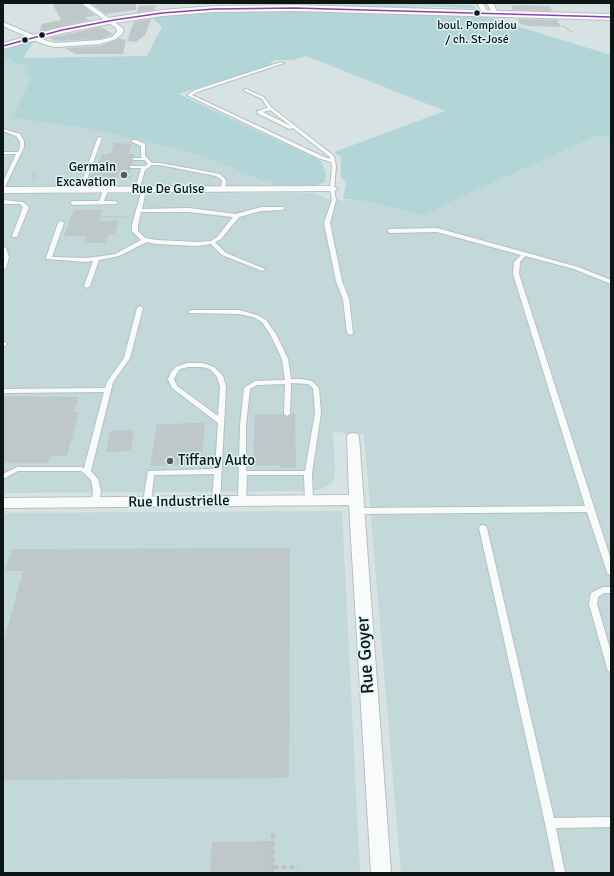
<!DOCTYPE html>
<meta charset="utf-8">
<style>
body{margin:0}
#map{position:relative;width:614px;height:876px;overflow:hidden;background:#d7e2e3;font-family:Signika,sans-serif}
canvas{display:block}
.frame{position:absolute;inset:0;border:4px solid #0d1515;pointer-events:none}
</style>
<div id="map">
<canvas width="614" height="876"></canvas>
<div class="frame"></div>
</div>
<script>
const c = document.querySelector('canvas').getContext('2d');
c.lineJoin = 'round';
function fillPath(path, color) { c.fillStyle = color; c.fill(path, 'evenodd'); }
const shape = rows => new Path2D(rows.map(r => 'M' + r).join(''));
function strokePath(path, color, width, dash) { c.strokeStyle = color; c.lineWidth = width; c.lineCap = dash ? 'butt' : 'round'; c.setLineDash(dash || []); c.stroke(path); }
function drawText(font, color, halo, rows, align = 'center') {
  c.font = font + ' Signika,sans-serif'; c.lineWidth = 3; c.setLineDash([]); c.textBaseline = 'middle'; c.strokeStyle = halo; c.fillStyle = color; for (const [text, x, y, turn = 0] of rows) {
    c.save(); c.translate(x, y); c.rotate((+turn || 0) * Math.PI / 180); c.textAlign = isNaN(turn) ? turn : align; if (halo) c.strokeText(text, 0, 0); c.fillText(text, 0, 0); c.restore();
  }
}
const built = shape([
 [3,56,30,66,33,75,11,118,86,128,183,150,230,167,262,181,272,181,275,186,3,187],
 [599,135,611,139,611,873,401,873,364,434,333,432,335,472,333,482,321,489,311,491,3,493,3,194,311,193,323,196,326,199,364,201,424,216,452,201],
 [342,511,360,873,3,873,3,513]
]);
const green = shape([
 [265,3,409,3,472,5,478,9,448,7,406,6,473,11,264,6,269,5],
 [265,9,486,15,487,17,611,55,611,139,599,135,452,201,424,216,364,201,343,199,346,182,341,177,341,157,334,152,445,111,306,56,293,60,275,60,266,67,179,94,321,161,326,173,325,182,314,186,275,186,272,181,262,181,230,167,183,150,86,128,11,118,33,75,26,74,29,66,18,64,3,56,3,47,34,41,23,58,147,56,162,27,150,16,174,13]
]);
const building = shape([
 [52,3,80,3,96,16,84,17,89,20,39,32,42,24,61,20],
 [91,3,136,3,136,10,106,14],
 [156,5,154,10,137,12,139,6],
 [521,5,550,6,552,11,513,10,511,6],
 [151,19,145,35,136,42,127,41,134,22],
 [518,19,557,20,561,27,529,26,520,24],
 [101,27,113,34,100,39,55,41,49,38],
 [120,38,126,41,123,54,75,54,65,48,100,46,116,40],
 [114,143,132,144,128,154,135,154,134,156,131,158,133,161,132,164,128,166,131,169,128,177,90,178,102,154,110,154],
 [74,210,103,210,100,221,119,220,115,235,108,235,106,243,84,243,86,236,64,236],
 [3,396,79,397,74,412,79,412,67,456,50,456,48,463,3,463],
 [292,413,295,413,296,468,280,468,280,465,253,466,255,414,283,414,288,417],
 [205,423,201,465,150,466,157,424],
 [134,430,131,451,106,452,110,431],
 [290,548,289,778,3,780,3,644,23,571,5,571,12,549],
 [273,841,273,873,210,873,212,842]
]);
const pathFar1 = shape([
 [563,26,572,32],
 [132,35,130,35,133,29],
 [31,174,36,174,33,181],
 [123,177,132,177],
 [101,217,128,217]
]);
const path = shape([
 [273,833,273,873],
 [273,867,298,867]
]);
const lane = shape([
 [281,62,284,63,197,92,192,95,322,156,330,159,330,157,293,128,289,129,257,113,257,111,268,108,262,99,243,90,246,89,264,97,271,107,334,156,336,167,334,189,336,200,330,223,342,281,349,299,353,333,352,334,350,335,347,333,343,299,336,281,324,223,332,200,330,189,332,167,331,162,318,158,187,95,195,90,281,62],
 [270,110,291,126,263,112,270,110],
 [3,129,20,134,24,141,24,147,5,187,3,188,3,182,16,154,3,154,3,152,18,152,20,147,20,141,16,136,3,131,3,129],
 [98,137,102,138,83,190,79,191,79,190,98,137],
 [132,140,136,140,145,144,145,156,152,163,160,163,220,174,226,180,225,190,223,191,221,190,222,180,216,176,160,165,152,165,145,170,139,190,135,191,135,190,141,168,131,168,129,167,131,166,145,166,148,164,145,160,134,160,132,159,134,158,142,158,141,156,141,146,132,142,132,140],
 [104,189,108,190,104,201,115,201,117,202,117,204,73,205,70,203,73,201,99,201,104,189],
 [142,189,146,190,142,209,189,208,236,214,261,207,284,207,284,209,282,210,261,211,239,217,221,239,215,242,226,253,265,269,262,271,260,270,222,255,211,244,197,246,156,244,147,242,119,256,99,260,90,286,87,288,84,286,93,261,86,262,47,259,46,258,58,223,61,221,64,223,52,257,86,258,103,256,115,254,141,240,132,231,132,225,142,189],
 [141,212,189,212,233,217,217,237,211,241,197,242,156,240,145,238,138,231,138,225,141,212],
 [3,200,23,202,29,207,17,237,13,237,12,236,23,207,20,204,3,204,3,200],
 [437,228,578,267,611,280,611,284,574,269,525,256,520,262,519,274,611,560,611,575,608,574,607,572,587,512,357,514,354,513,353,511,354,509,357,508,585,506,513,274,514,262,521,255,437,232,390,233,387,231,390,229,437,228],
 [3,246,6,248,9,257,6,268,3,270,3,246],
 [140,306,143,308,130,358,113,382,91,471,98,479,101,491,99,504,93,504,92,502,93,491,91,480,84,473,81,471,18,471,3,479,3,474,17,467,81,467,84,468,104,392,3,393,3,389,105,388,107,382,124,358,137,308,140,306],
 [191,310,239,310,257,315,266,320,276,334,288,359,291,379,300,379,312,381,319,388,321,413,312,473,313,501,312,503,309,504,306,503,305,501,304,475,247,475,246,501,245,503,242,504,239,503,238,501,240,425,244,388,255,381,285,380,282,359,270,334,262,322,253,317,239,314,189,313,188,312,191,310],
 [291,383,308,384,313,388,315,413,305,471,246,471,246,425,250,389,257,385,285,384,284,414,287,416,290,414,291,383],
 [3,342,6,343,7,344,5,346,3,347,3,342],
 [187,363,203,363,214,367,223,376,226,387,220,501,219,503,216,504,213,503,212,501,214,474,154,475,151,502,150,504,144,504,143,502,148,471,215,469,218,423,172,388,168,379,171,372,176,367,187,363],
 [188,367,202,367,210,369,217,377,220,387,218,416,177,386,174,379,177,373,180,369,188,367],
 [483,525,486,526,487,528,554,818,611,817,611,827,556,828,565,873,555,873,545,823,479,528,480,526,483,525],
 [603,587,611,587,611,593,604,593,598,597,597,604,611,652,611,672,608,671,607,668,589,604,591,593,603,587]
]);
const street = shape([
 [81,3,88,3,120,26,124,30,122,34,116,39,100,44,55,47,43,44,3,26,3,22,47,41,55,43,100,40,112,37,117,32,116,28,81,3],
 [477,3,483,3,488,13,487,14,483,14,477,3],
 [487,3,493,3,498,14,497,15,493,15,487,3],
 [332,186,335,187,337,189,335,191,3,193,3,187,332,186],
 [353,433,358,434,359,437,391,873,371,873,349,505,3,508,3,498,349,495,347,437,348,434,353,433]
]);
const secondary = shape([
 [295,5,611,14,611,20,295,11,214,12,162,16,114,23,63,33,3,49,3,43,62,27,114,17,162,10,214,6,295,5]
]);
const bus1 = shape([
 [3,46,62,30,114,20,162,13,214,9,295,8,611,17]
]);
const markers = [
 [477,13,3.5,"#0d1515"],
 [42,35,3.5,"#0d1515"],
 [25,40,3.5,"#0d1515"],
 [124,175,4,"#545d5d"],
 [170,461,4,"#545d5d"]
];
const farBusnames = [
 ["boul. Pompidou",477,26],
 ["/ ch. St-José",477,40]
];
const farPoinames = [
 ["Germain",116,168],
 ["Excavation",116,183]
];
const farStreetnames = [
 ["Rue De Guise",168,190]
];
const poiNames = [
 ["Tiffany Auto",178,461]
];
const streetNames = [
 ["Rue Industrielle",179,502,-1]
];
const nearStreetnames = [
 ["Rue Goyer",366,655,-94]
];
fillPath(built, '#c2d8d9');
fillPath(green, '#b2d6d8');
fillPath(building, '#bfc8c9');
strokePath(lane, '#b7c0c0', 2);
strokePath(street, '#b7c0c0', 2);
strokePath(secondary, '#b7c0c0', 2);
strokePath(pathFar1, '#bdc1c1', 1.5, [2, 1]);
strokePath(path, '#bdc1c1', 3.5, [5.5, 2.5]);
fillPath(lane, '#f9fbfb');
fillPath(street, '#f9fbfb');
fillPath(secondary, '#f9fbfb');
strokePath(bus1, '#8e44ad', 1.5);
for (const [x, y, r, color] of markers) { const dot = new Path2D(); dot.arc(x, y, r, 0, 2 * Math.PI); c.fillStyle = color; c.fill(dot); strokePath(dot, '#dff5f5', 1.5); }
drawText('12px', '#0d1515', '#dff5f5', farBusnames);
drawText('13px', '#0d1515', '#dff5f5', farPoinames, 'right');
drawText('13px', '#0d1515', '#dff5f5', farStreetnames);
drawText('15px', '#0d1515', '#dff5f5', poiNames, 'left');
drawText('15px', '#0d1515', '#dff5f5', streetNames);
drawText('18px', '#0d1515', '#dff5f5', nearStreetnames);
</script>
